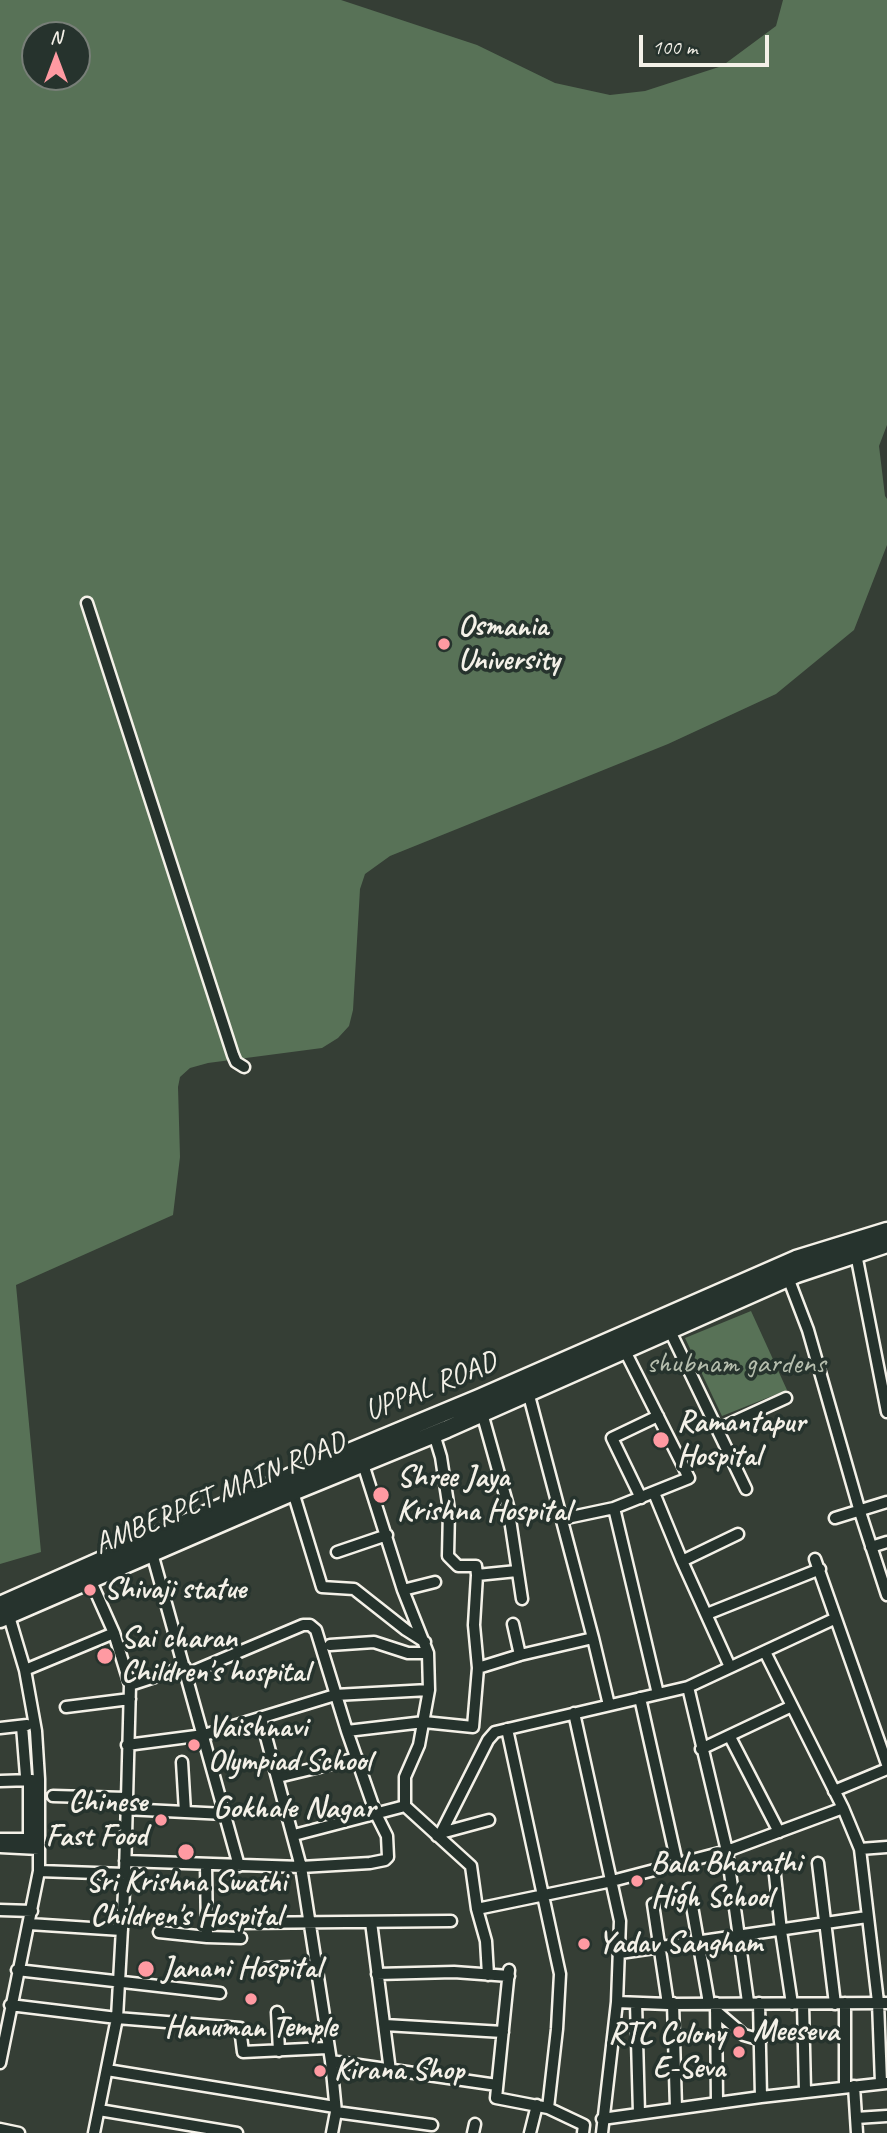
<!DOCTYPE html>
<style>
body{margin:0}
#map{position:relative;width:887px;height:2133px;overflow:hidden;background:#353e35;font-family:Caveat,sans-serif}
canvas{display:block}
.north{position:absolute;left:21px;top:21px;width:70px;height:70px;box-sizing:border-box;background:#26332d;border:2px solid #787f78;border-radius:50%;rotate:0deg;font-size:19px;font-weight:700;line-height:28px;text-align:center;color:#f4f1e8}
.north::after{content:'';display:block;margin:auto;width:24px;height:32px;background:#ff9aa2;clip-path:polygon(50% 0,100% 100%,50% 72%,0 100%)}
.scale{position:absolute;left:639px;top:35px;width:130px;height:32px;box-sizing:border-box;border:4px solid #f4f1e8;border-top:0;padding-left:9px;font-size:21px;line-height:24px;white-space:nowrap;color:#f4f1e8;-webkit-text-stroke:5px #26332d;paint-order:stroke}
</style>
<div id="map">
<canvas width="887" height="2133"></canvas>
<div class="north">N</div>
<div class="scale">100 m</div>
</div>
<script>
const c = document.querySelector('canvas').getContext('2d');
c.lineJoin = 'round';
function fillPath(path, color) { c.fillStyle = color; c.fill(path, 'evenodd'); }
const shape = rows => new Path2D(rows.map(r => 'M' + r).join(''));
function strokePath(path, color, width, dash) { c.strokeStyle = color; c.lineWidth = width; c.lineCap = dash ? 'butt' : 'round'; c.setLineDash(dash || []); c.stroke(path); }
function drawText(font, color, halo, rows, align = 'center') {
  c.font = font + ' Caveat,sans-serif'; c.lineWidth = 7; c.setLineDash([]); c.textBaseline = 'middle'; c.strokeStyle = halo; c.fillStyle = color; for (const [text, x, y, turn = 0] of rows) {
    c.save(); c.translate(x, y); c.rotate((+turn || 0) * Math.PI / 180); c.textAlign = isNaN(turn) ? turn : align; if (halo) c.strokeText(text, 0, 0); c.fillText(text, 0, 0); c.restore();
  }
}
const green = shape([
 [0,0,341,0,477,45,555,83,610,95,645,91,722,66,776,26,783,0,887,0,887,425,879,446,885,496,887,499,887,545,854,630,776,694,668,744,390,856,365,874,360,889,353,1010,349,1026,338,1038,322,1048,208,1063,190,1068,180,1077,178,1087,180,1157,173,1215,16,1285,41,1552,0,1564],
 [35,35,77,35,77,77,35,77],
 [751,1311,787,1390,722,1416,685,1338]
]);
const minor = shape([
 [87,603,233,1055,236,1062,244,1067],
 [856,1254,887,1412],
 [787,1275,808,1330,860,1512,887,1595],
 [669,1329,746,1489],
 [482,1413,508,1506,522,1599],
 [718,1429,786,1398],
 [434,1434,441,1457,449,1510,448,1556,458,1566,476,1566,477,1575],
 [363,1464,403,1590,428,1653,429,1690,419,1745,405,1777,405,1806,471,1866,477,1909,486,1941,488,1975],
 [293,1492,322,1587,354,1589,406,1630,425,1642],
 [654,1493,682,1561,730,1667],
 [641,1498,612,1438,658,1416],
 [614,1508,658,1694],
 [835,1518,887,1502],
 [562,1519,614,1508,689,1478,624,1349],
 [871,1547,887,1542],
 [337,1552,387,1535],
 [152,1553,239,1866],
 [815,1559,887,1764],
 [682,1561,738,1534],
 [89,1577,114,1633,130,1685,125,1874,117,2018,94,2133],
 [403,1590,435,1582],
 [707,1614,820,1569],
 [513,1624,520,1655],
 [593,1638,609,1705],
 [330,1645,374,1642,408,1653,428,1653],
 [765,1652,843,1808,860,1849,878,2002,881,2083],
 [478,1668,520,1655,593,1638,527,1388],
 [25,1670,114,1633],
 [130,1685,185,1667],
 [688,1687,727,1851,748,2002],
 [640,1698,677,1863],
 [66,1707,130,1699],
 [574,1713,620,1921,617,2002,602,2133],
 [261,1718,301,1867,331,2061,336,2112,332,2133],
 [22,1726,26,1776],
 [0,1728,27,1725],
 [507,1729,560,1974,557,2029,548,2108],
 [347,1731,424,1722,473,1727,478,1668,474,1625,477,1575,517,1571],
 [730,1737,779,1832],
 [127,1745,204,1735,335,1695,429,1690],
 [701,1749,792,1706],
 [182,1762,185,1812],
 [278,1777,357,1758],
 [29,1780,29,1839],
 [0,1781,32,1780],
 [834,1791,887,1769],
 [53,1796,126,1798],
 [125,1809,225,1814],
 [441,1833,489,1820],
 [294,1835,405,1806],
 [437,1836,441,1833,488,1740,495,1732,688,1687,834,1619],
 [0,1839,34,1839],
 [0,1847,39,1849],
 [860,1849,887,1847],
 [125,1861,301,1867,370,1863,385,1860,388,1857,387,1836,376,1814,347,1731,316,1630,310,1625,303,1625,187,1674],
 [818,1863,835,2004],
 [774,1866,781,1931,792,2004],
 [39,1871,125,1874],
 [689,1889,709,2003],
 [653,1904,668,2004],
 [477,1909,612,1881,727,1851,843,1808],
 [0,1910,32,1911],
 [371,1922,390,2071],
 [240,1923,451,1921],
 [29,1924,122,1930],
 [159,1932,207,1937,206,1865],
 [207,1937,241,1938],
 [620,1953,867,1917],
 [267,1968,315,1966],
 [17,1970,220,1993],
 [509,1970,496,2098,548,2108,584,2125,583,2133],
 [377,1974,454,1972,509,1976],
 [617,2002,668,2004,887,2003],
 [636,2003,639,2113],
 [673,2003,676,2108],
 [716,2003,717,2102],
 [759,2003,761,2097],
 [803,2004,805,2091],
 [10,2005,117,2018,240,2028,243,2052,327,2048],
 [716,2011,744,2035,761,2040],
 [277,2012,279,2051],
 [385,2025,503,2032],
 [331,2061,497,2085],
 [0,2063,39,1871,39,1779,36,1731,25,1670,8,1613],
 [107,2070,335,2107],
 [854,2086,857,2133],
 [845,2087,845,2003],
 [99,2110,237,2133],
 [336,2112,432,2125],
 [856,2118,887,2116],
 [602,2119,761,2097,887,2083],
 [0,2129,19,2133],
 [473,2133,475,2124],
 [530,2133,537,2105]
]);
const trunk = shape([
 [0,1605,289,1477,479,1398,796,1259,887,1231],
 [0,1619,293,1492,447,1429,797,1274,887,1244]
]);
const markers = [
 [444,644,7,"#ff9aa2"],
 [661,1440,9,"#ff9aa2"],
 [381,1495,9,"#ff9aa2"],
 [90,1590,7,"#ff9aa2"],
 [105,1656,9,"#ff9aa2"],
 [194,1745,7,"#ff9aa2"],
 [161,1820,7,"#ff9aa2"],
 [186,1852,9,"#ff9aa2"],
 [637,1881,7,"#ff9aa2"],
 [584,1944,7,"#ff9aa2"],
 [146,1969,9,"#ff9aa2"],
 [251,1999,7,"#ff9aa2"],
 [739,2032,7,"#ff9aa2"],
 [739,2052,7,"#ff9aa2"],
 [320,2071,7,"#ff9aa2"]
];
const poiNames = [
 ["Osmania",458,627],
 ["University",458,661],
 ["Ramantapur",677,1423],
 ["Hospital",677,1457],
 ["Shree Jaya",397,1478],
 ["Krishna Hospital",397,1512],
 ["Shivaji statue",104,1590],
 ["Sai charan",121,1639],
 ["Children's hospital",121,1673],
 ["Vaishnavi",208,1728],
 ["Olympiad School",208,1762],
 ["Chinese",147,1803,"right"],
 ["Fast Food",147,1837,"right"],
 ["Bala Bharathi",651,1864],
 ["High School",651,1898],
 ["Sri Krishna Swathi",186,1883,"center"],
 ["Children's Hospital",186,1917,"center"],
 ["Yadav Sangham",598,1944],
 ["Janani Hospital",162,1969],
 ["Hanuman Temple",251,2028,"center"],
 ["Meeseva",753,2032],
 ["RTC Colony",725,2035,"right"],
 ["E-Seva",725,2069,"right"],
 ["Kirana Shop",334,2071]
];
const parkNames = [
 ["shubnam gardens",736,1364]
];
const streetNames = [
 ["UPPAL ROAD",431,1387,-22],
 ["AMBERPET MAIN ROAD",220,1494,-23]
];
const neighbourhoodNames = [
 ["Gokhale Nagar",294,1809]
];
fillPath(green, '#587257');
strokePath(minor, '#f4f1e8', 15);
strokePath(trunk, '#f4f1e8', 21);
strokePath(minor, '#26332d', 10);
strokePath(trunk, '#26332d', 16);
for (const [x, y, r, color] of markers) { const dot = new Path2D(); dot.arc(x, y, r, 0, 2 * Math.PI); c.fillStyle = color; c.fill(dot); strokePath(dot, '#26332d', 2.5); }
drawText('bold 30px', '#f4f1e8', '#26332d', poiNames, 'left');
drawText('30px', '#b6beae', '#26332d', parkNames);
drawText('30px', '#f4f1e8', '#26332d', streetNames);
drawText('bold 32px', '#f4f1e8', '#26332d', neighbourhoodNames);
</script>
